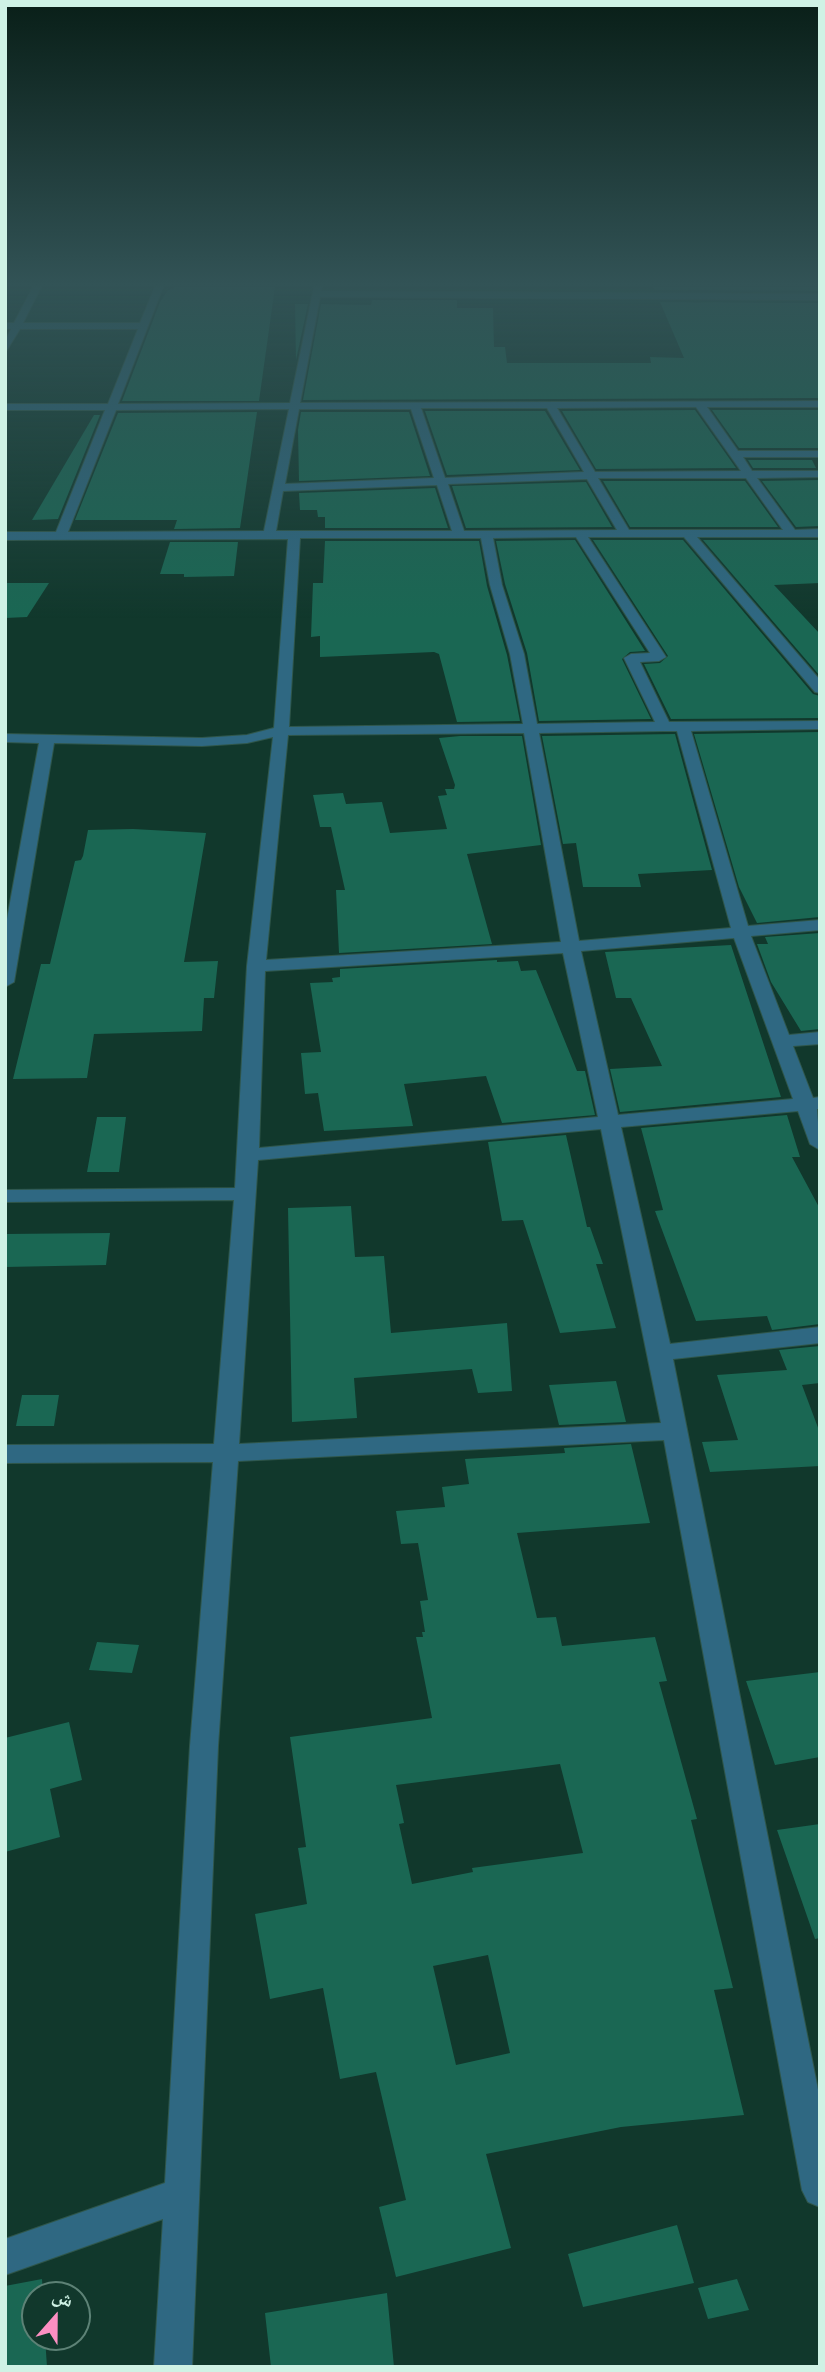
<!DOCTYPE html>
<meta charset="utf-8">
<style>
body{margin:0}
#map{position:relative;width:825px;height:2372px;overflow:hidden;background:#11382c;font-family:Jost,"Noto Naskh Arabic",sans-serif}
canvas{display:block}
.frame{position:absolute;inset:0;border:7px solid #cff2e5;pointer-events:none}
.north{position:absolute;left:21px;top:2281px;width:70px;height:70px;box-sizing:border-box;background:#11382c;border:2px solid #5d8276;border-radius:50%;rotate:21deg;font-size:19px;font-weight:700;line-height:28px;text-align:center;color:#cff2e5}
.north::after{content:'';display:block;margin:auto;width:24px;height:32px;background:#fc8fc2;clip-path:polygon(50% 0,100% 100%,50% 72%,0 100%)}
</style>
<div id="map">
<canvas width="825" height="2372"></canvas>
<div class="frame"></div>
<div class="north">ش</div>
</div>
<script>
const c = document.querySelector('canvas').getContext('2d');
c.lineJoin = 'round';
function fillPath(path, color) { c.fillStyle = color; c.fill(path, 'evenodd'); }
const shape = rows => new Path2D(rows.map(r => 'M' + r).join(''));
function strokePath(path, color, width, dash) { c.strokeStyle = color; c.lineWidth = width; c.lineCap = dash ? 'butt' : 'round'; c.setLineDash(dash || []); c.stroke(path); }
const building = shape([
 [176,287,275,287,259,401,122,401,160,302,168,290],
 [653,287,820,287,820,291,655,290],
 [372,300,457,300,457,308,493,308,494,347,505,347,507,363,651,363,650,357,684,358,660,302,820,303,820,398,303,400,321,304,371,305],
 [295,304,308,304,296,360],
 [695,410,736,468,596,469,562,411],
 [712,410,820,410,820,448,739,448],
 [425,411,545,411,580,470,447,475],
 [257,412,240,528,174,529,177,520,75,520,118,413],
 [301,412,409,412,430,476,299,481,298,430],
 [94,415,100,415,58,519,32,520],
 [748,460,812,460,816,468,753,468],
 [820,480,820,526,796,527,762,481],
 [603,481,745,481,778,527,630,527],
 [586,482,612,527,466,528,452,486],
 [435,488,448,528,325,528,325,517,318,517,317,510,300,510,299,493],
 [575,540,645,651,630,652,622,659,651,719,539,721,527,653,505,584,496,541],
 [593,540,683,540,813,694,820,696,820,718,671,719,644,664,660,663,668,656],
 [703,540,820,540,820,583,774,585,820,634,820,676],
 [325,541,479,541,487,586,507,655,520,721,457,722,439,654,434,652,320,657,320,636,311,637,313,583,323,583],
 [170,542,238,542,234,576,184,577,184,574,160,574],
 [5,583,49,583,27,617,5,618],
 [820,732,820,917,757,923,739,887,694,734],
 [675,734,712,870,638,874,641,887,583,887,576,843,563,844,542,736],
 [460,736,522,736,541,845,467,854,492,944,339,953,336,890,345,890,331,827,320,827,313,795,343,793,346,804,382,802,390,833,447,829,438,796,447,795,445,789,454,789,455,785,439,738],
 [133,829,206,833,184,962,218,961,214,998,204,998,202,1031,94,1034,87,1078,13,1079,41,964,50,964,75,861,81,860,83,856,88,830],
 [820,933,820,1029,801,1031,771,982,757,944,768,944,765,937],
 [731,945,781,1097,620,1112,610,1069,662,1066,631,998,616,998,605,952],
 [497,960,497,962,518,961,521,971,536,970,577,1071,585,1071,595,1115,502,1123,486,1076,404,1084,413,1126,324,1131,318,1093,305,1094,301,1053,321,1052,310,983,333,982,332,978,340,977,340,969],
 [787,1115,800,1157,792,1157,820,1209,820,1324,772,1330,767,1316,696,1321,655,1211,663,1210,641,1128],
 [97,1117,126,1117,119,1172,87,1172],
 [566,1135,587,1227,590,1227,603,1264,596,1264,616,1328,560,1333,523,1220,502,1221,488,1142],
 [351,1206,355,1257,384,1256,391,1333,507,1323,512,1391,478,1393,472,1369,354,1378,357,1418,292,1422,288,1208],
 [110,1233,106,1265,5,1267,5,1234],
 [820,1346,820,1383,802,1385,820,1433,820,1466,710,1472,702,1442,738,1440,717,1375,787,1370,779,1350],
 [616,1381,626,1422,559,1425,549,1385],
 [22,1395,59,1395,54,1426,16,1426],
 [631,1444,650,1523,517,1533,537,1618,556,1617,562,1646,655,1637,667,1681,659,1682,697,1819,691,1820,733,1988,714,1990,744,2115,621,2127,486,2154,511,2248,396,2277,379,2207,406,2200,376,2072,340,2079,323,1988,270,1999,255,1914,307,1904,298,1848,306,1847,290,1737,432,1718,416,1637,423,1637,422,1632,425,1632,420,1601,428,1600,418,1543,401,1544,396,1511,445,1507,442,1487,469,1484,465,1459,565,1453,564,1448],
 [560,1764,583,1853,472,1868,473,1872,412,1884,399,1824,404,1823,396,1785],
 [488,1955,510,2053,456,2065,433,1966],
 [97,1642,139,1645,132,1673,89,1670],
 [820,1672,820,1757,775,1765,746,1681],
 [69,1722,82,1780,50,1789,60,1837,5,1852,5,1738],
 [820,1824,820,1938,815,1939,777,1830],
 [677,2225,694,2283,583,2307,568,2254],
 [42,2279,43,2295,35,2295,35,2337,45,2337,47,2367,5,2367,5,2286],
 [737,2279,749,2310,708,2319,698,2288],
 [387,2293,394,2367,271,2367,265,2313]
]);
const street = shape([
 [33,287,41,287,23,323,140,323,155,287,163,287,118,404,290,403,314,287,322,287,321,291,820,294,820,300,320,297,300,403,820,401,820,407,707,407,738,451,820,451,820,457,743,457,752,471,820,471,820,477,757,478,795,530,820,529,820,537,697,537,820,680,820,693,815,692,684,537,588,537,666,657,659,661,640,662,669,722,820,721,820,729,691,731,748,926,820,920,820,930,751,936,789,1035,820,1032,820,1044,793,1046,813,1098,820,1097,820,1109,817,1109,820,1150,810,1144,798,1111,621,1127,670,1344,820,1327,820,1343,673,1359,820,2100,820,2207,808,2202,802,2190,664,1440,238,1461,218,1746,192,2367,154,2367,163,2219,5,2275,5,2239,165,2183,190,1746,213,1462,5,1463,5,1445,214,1444,234,1200,5,1202,5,1190,235,1188,247,966,273,737,247,743,202,746,54,743,14,982,5,987,5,930,39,743,5,742,5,734,202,738,247,735,274,728,288,539,5,540,5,532,56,532,105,410,5,410,5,404,108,404,138,329,20,329,5,353,5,341,11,329,5,329,5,323,14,323,33,287],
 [696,407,741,471,595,472,557,408,696,407],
 [421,408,547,408,584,472,445,478,421,408],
 [289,409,264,531,68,532,116,410,289,409],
 [299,409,411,409,434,478,285,484,299,409],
 [598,478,746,478,783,530,629,530,598,478],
 [587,479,617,530,464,531,448,484,587,479],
 [437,485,452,531,276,531,283,491,437,485],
 [576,537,650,653,631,654,624,658,655,722,537,724,524,654,502,585,493,538,576,537],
 [300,538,481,538,490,585,510,654,523,724,289,727,300,538],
 [664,731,677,731,731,928,579,941,539,733,664,731],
 [524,733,561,942,266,960,288,735,524,733],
 [734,938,793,1099,618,1115,581,951,734,938],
 [563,953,598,1117,259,1148,265,971,563,953],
 [601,1129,661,1423,239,1444,258,1160,601,1129]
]);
fillPath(building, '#1a6753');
strokePath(street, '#2f564a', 2);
fillPath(street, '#2f6882');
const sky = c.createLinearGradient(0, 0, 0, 619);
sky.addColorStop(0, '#091f18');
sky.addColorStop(0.46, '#325356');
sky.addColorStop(1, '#32535600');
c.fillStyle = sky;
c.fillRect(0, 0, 825, 619);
</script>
